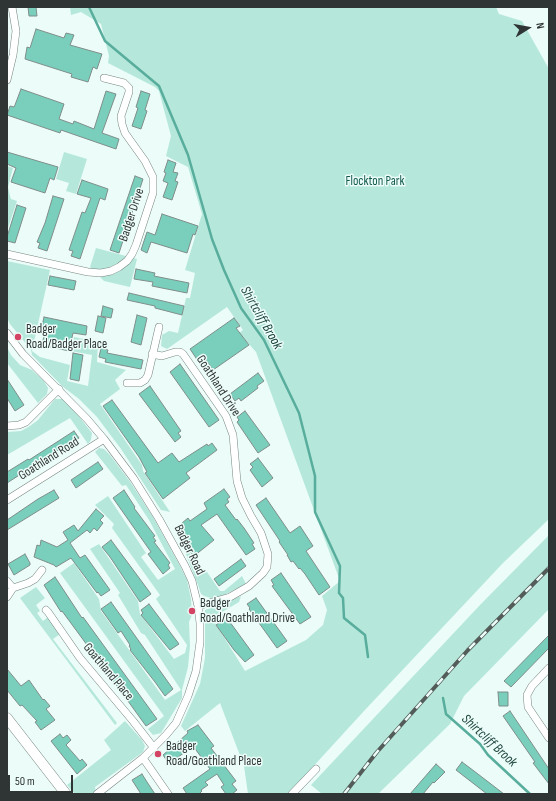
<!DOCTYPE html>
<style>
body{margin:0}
#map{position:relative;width:556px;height:801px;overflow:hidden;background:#ecfcf8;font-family:"Sofia Sans Condensed",sans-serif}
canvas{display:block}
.frame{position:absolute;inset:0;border:8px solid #2f3534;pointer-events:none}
.north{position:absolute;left:508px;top:8px;width:40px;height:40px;-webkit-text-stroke:3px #ecfcf8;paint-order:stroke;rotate:79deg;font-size:11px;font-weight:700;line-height:16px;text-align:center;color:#2f3534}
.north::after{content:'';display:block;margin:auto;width:14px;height:18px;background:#2f3534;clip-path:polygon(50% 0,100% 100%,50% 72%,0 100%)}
.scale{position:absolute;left:8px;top:775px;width:65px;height:18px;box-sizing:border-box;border:2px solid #2f3534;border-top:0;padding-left:5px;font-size:12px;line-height:14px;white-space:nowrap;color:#2f3534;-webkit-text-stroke:3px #ecfcf8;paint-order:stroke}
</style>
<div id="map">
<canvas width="556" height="801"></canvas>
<div class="frame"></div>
<div class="north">N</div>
<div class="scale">50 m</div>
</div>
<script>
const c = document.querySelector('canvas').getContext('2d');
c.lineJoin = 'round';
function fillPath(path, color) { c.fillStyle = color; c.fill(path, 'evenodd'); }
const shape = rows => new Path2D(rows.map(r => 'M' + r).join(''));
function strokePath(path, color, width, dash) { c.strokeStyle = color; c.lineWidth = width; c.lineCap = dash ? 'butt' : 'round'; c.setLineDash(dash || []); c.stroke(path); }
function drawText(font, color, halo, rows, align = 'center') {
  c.font = font + ' "Sofia Sans Condensed",sans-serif'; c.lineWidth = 3; c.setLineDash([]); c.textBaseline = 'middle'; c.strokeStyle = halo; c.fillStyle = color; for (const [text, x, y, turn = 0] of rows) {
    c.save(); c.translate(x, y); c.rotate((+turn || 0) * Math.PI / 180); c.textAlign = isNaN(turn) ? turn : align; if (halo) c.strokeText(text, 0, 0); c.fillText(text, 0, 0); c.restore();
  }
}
const green = shape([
 [70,7,496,7,499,14,522,21,549,69,549,519,503,563,364,711,288,794,248,794,244,766,220,703,185,731,181,726,200,684,205,658,205,610,241,596,239,602,212,618,245,671,306,640,323,625,327,610,322,596,340,581,256,352,239,333,243,330,227,307,167,349,161,346,162,335,169,331,178,333,186,298,190,298,195,273,185,270,202,214,188,167,166,156,171,136,159,91,155,87,108,63,109,56,101,24,81,12,71,15],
 [64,152,87,159,76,194,66,191,69,183,56,179],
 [7,166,13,168,8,187,10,196,11,199,17,201,7,231],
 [96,248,137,259,130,287,104,281,90,267],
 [7,261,50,270,32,351,40,357,70,365,67,381,88,386,92,355,71,351,74,337,98,342,97,362,126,370,115,380,120,389,100,404,142,465,143,471,170,512,161,510,121,449,97,417,79,399,62,386,32,355,31,350,10,324,7,318],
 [7,347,11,355,20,365,32,370,44,381,48,388,47,394,38,403,7,363],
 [55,399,62,399,77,414,92,433,91,440,88,444,70,418,7,455,7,432,21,431,30,426,38,420],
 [99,448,104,449,110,455,131,483,153,517,179,564,187,580,191,599,192,615,189,622,190,646,188,667,182,690,182,698,161,733,153,735,148,729,164,716,60,573,74,563,99,599,101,611,165,700,181,690,145,635,141,633,118,595,120,593,90,549,99,544,138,601,140,614,174,659,185,653,187,645,156,599,160,595,112,528,114,524,95,505,108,496,146,553,141,557,158,580,175,569,149,520,126,485,122,486,95,452],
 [549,535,549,609,464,696,450,724,378,794,322,794,311,785,480,605],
 [186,548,198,566,207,572,220,591,224,591,242,576,246,584,220,597,211,598,204,596,201,594,198,585,184,549],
 [36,587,45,598,36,605,40,611,37,613,43,621,48,617,60,634,53,639,117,723,115,725,20,598],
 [125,721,142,740,145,746,143,752,95,787,96,794,75,794,67,785,111,750,104,740]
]);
const stream = shape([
 [89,7,105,41,159,86,188,155,212,239,224,270,241,308,264,340,299,413,315,476,315,512,340,566,339,593,343,598,344,618,365,635,368,657],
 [443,698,446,714,480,744,488,755,530,794]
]);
const building = shape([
 [28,7,36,7,37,16,29,16,28,7],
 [36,29,64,38,66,33,74,35,70,45,102,54,97,69,93,67,88,82,71,77,72,74,25,59,27,47,30,48,36,29],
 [21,89,64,104,59,119,73,124,74,121,94,129,106,91,116,94,102,133,119,139,116,149,61,130,60,133,7,115,10,106,14,107,15,105,21,89],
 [141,91,150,94,145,110,147,111,141,129,132,126,138,108,136,107,141,91],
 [7,152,58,167,54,180,50,178,45,193,11,182,16,168,7,164,7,152],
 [168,160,176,163,173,172,178,173,175,181,178,182,172,200,163,197,168,183,163,181,166,173,164,172,168,160],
 [135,176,143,179,119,253,110,250,135,176],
 [82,180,108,189,105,200,100,198,80,259,71,256,73,251,69,250,82,212,85,213,91,198,77,194,82,180],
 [53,196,64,199,47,251,38,248,40,243,37,242,45,223,53,196],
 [17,205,26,208,15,243,7,241,7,237,17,205],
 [162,214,198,226,195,235,193,234,187,253,151,242,147,253,141,250,147,232,155,235,162,214],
 [136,269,155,273,154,276,189,283,187,293,152,286,153,282,134,279,136,269],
 [50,276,76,281,74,290,48,285,50,276],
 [129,293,184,306,182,315,155,308,155,306,127,300,129,293],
 [103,306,113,309,111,318,101,316,103,306],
 [137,315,147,318,141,345,131,342,137,315],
 [98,316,106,318,103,333,95,331,98,316],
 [44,317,87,326,86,335,73,333,69,351,42,345,46,327,42,326,44,317],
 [234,318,240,326,236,328,249,345,213,370,204,357,198,361,190,349,234,318],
 [101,348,108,350,107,353,143,360,141,369,105,362,106,359,99,357,101,348],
 [73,353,83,355,79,381,70,379,73,353],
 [180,364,219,420,209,427,170,372,180,364],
 [258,373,264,381,257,386,258,388,241,401,239,398,235,401,230,394,258,373],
 [7,379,24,405,15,411,7,398,7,379],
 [150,386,181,431,178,433,181,437,175,442,139,394,150,386],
 [112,400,158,463,172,453,179,462,207,444,208,446,212,443,217,450,186,473,190,478,163,499,145,473,147,472,139,457,103,406,112,400],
 [245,411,270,445,258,453,237,422,239,420,237,417,245,411],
 [74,431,79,438,66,446,66,445,7,483,7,472,28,459,29,460,74,431],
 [258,458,273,478,262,487,250,470,253,467,250,464,258,458],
 [98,462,103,469,76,488,71,480,98,462],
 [224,489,230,497,227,499,229,502,225,505,236,520,237,519,244,528,254,543,252,544,255,549,246,555,217,514,201,525,214,540,194,556,187,548,190,545,179,530,184,526,182,523,188,518,190,521,207,509,204,503,224,489],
 [54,490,59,498,7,530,7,520,38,499,54,490],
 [124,490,135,507,134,508,155,536,153,537,156,541,154,542,170,563,168,565,170,568,163,574,148,554,151,552,113,498,124,490],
 [266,498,290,533,300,526,313,546,306,551,330,587,319,595,305,574,300,568,299,569,293,561,291,562,287,555,288,555,279,542,280,541,256,505,266,498],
 [96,509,104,516,100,520,103,523,97,531,94,528,90,533,87,530,70,543,80,558,85,555,110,590,101,596,98,592,97,593,71,558,56,567,54,565,34,557,37,545,40,546,41,540,57,547,68,540,63,532,74,525,78,531,96,509],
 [111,540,151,594,140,602,110,557,102,547,111,540],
 [25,554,30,563,30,565,14,575,8,564,25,554],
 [241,559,246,566,219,586,214,579,241,559],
 [281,573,311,617,300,624,272,586,274,585,271,580,281,573],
 [55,577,82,618,83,617,157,719,146,726,107,672,104,668,106,665,95,655,91,649,90,649,62,611,61,612,49,593,44,585,55,577],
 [256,598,287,641,277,648,249,609,250,608,247,604,256,598],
 [111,602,173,689,165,696,155,682,130,650,131,649,129,646,130,645,121,631,118,633,101,609,111,602],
 [149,604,179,644,170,650,141,615,143,613,141,610,149,604],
 [224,614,254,655,245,662,234,650,216,625,219,623,216,620,224,614],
 [549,635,549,648,511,687,504,681,549,635],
 [7,669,21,686,29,680,43,700,44,699,50,706,46,709,55,720,41,730,35,722,37,721,22,705,20,706,7,690,7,669],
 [498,692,508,692,508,706,499,706,498,692],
 [510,711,549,769,549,784,533,763,535,762,503,716,510,711],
 [198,725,214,746,211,748,236,781,232,784,237,790,232,794,226,794,221,787,224,785,217,774,205,782,208,785,201,790,202,791,199,794,187,794,183,788,210,769,193,746,169,764,163,755,188,733,187,731,198,725],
 [60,734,63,738,67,735,71,740,66,745,80,761,82,759,87,765,77,774,51,741,60,734],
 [462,762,474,771,504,794,487,794,456,770,462,762],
 [436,764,445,772,434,783,433,782,423,794,410,794,436,764],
 [142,774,147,782,155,794,141,794,132,780,142,774]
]);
const street = shape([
 [7,80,13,55,16,31,12,7],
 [7,254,88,272,101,273,111,271,119,267,127,261,132,254,136,245,153,193,153,177,145,161,125,133,122,124,121,116,129,92,129,88,124,83,104,78],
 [7,333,23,354,87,419,104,439,134,479,159,519,185,566,192,581,198,606,200,623,200,642,196,671,188,696,176,723,166,735,143,758,97,794],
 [152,354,162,356,175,352,180,352,183,354,226,416,233,435,237,481,242,498,251,516,261,533,268,554,267,567,263,573,249,586,230,597,198,606],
 [127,383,140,383,145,380,148,375,159,327],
 [7,426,19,425,26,422,59,389],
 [7,500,104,439],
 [7,581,13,588],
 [7,597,13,588,28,583,35,579,42,570],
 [46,610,48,612,80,658,133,721,154,748],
 [549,668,532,686,527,695,528,707,549,738],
 [143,758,168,794],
 [292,794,316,769]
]);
const secondary = shape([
 [7,718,66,794]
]);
const rail = shape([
 [344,794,377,752,468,650,549,568]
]);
const markers = [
 [18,337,4,"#d34464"],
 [192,611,4,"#d34464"],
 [158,754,4,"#d34464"]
];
const parkNames = [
 ["Flockton Park",375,182]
];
const streetNames = [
 ["Badger Drive",132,215,-72],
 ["Goathland Drive",218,386,57],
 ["Goathland Road",49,459,-32],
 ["Badger Road",189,550,64],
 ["Goathland Place",108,672,50]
];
const poiNames = [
 ["Badger",26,330],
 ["Road/Badger Place",26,345],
 ["Badger",200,604],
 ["Road/Goathland Drive",200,619],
 ["Badger",166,747],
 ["Road/Goathland Place",166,762]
];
const waterNames = [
 ["Shirtcliff Brook",261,318,60],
 ["Shirtcliff Brook",489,741,43]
];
fillPath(green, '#b5e8db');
strokePath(stream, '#58ad9c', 2.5);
fillPath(building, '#79cebc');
strokePath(building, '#7f8e8a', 1);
strokePath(street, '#778682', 8);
strokePath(secondary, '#778682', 11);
strokePath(street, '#fff', 7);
strokePath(secondary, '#fff', 10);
strokePath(rail, '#545c5a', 4);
strokePath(rail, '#ecfcf8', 2.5, [8]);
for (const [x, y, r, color] of markers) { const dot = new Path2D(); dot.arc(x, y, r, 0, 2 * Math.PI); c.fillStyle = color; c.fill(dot); strokePath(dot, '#ecfcf8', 1.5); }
drawText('13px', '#125a4e', '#ecfcf8', parkNames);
drawText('13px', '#2f3534', '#ecfcf8', streetNames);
drawText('13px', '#2f3534', '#ecfcf8', poiNames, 'left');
drawText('italic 14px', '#204840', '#ecfcf8', waterNames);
</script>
